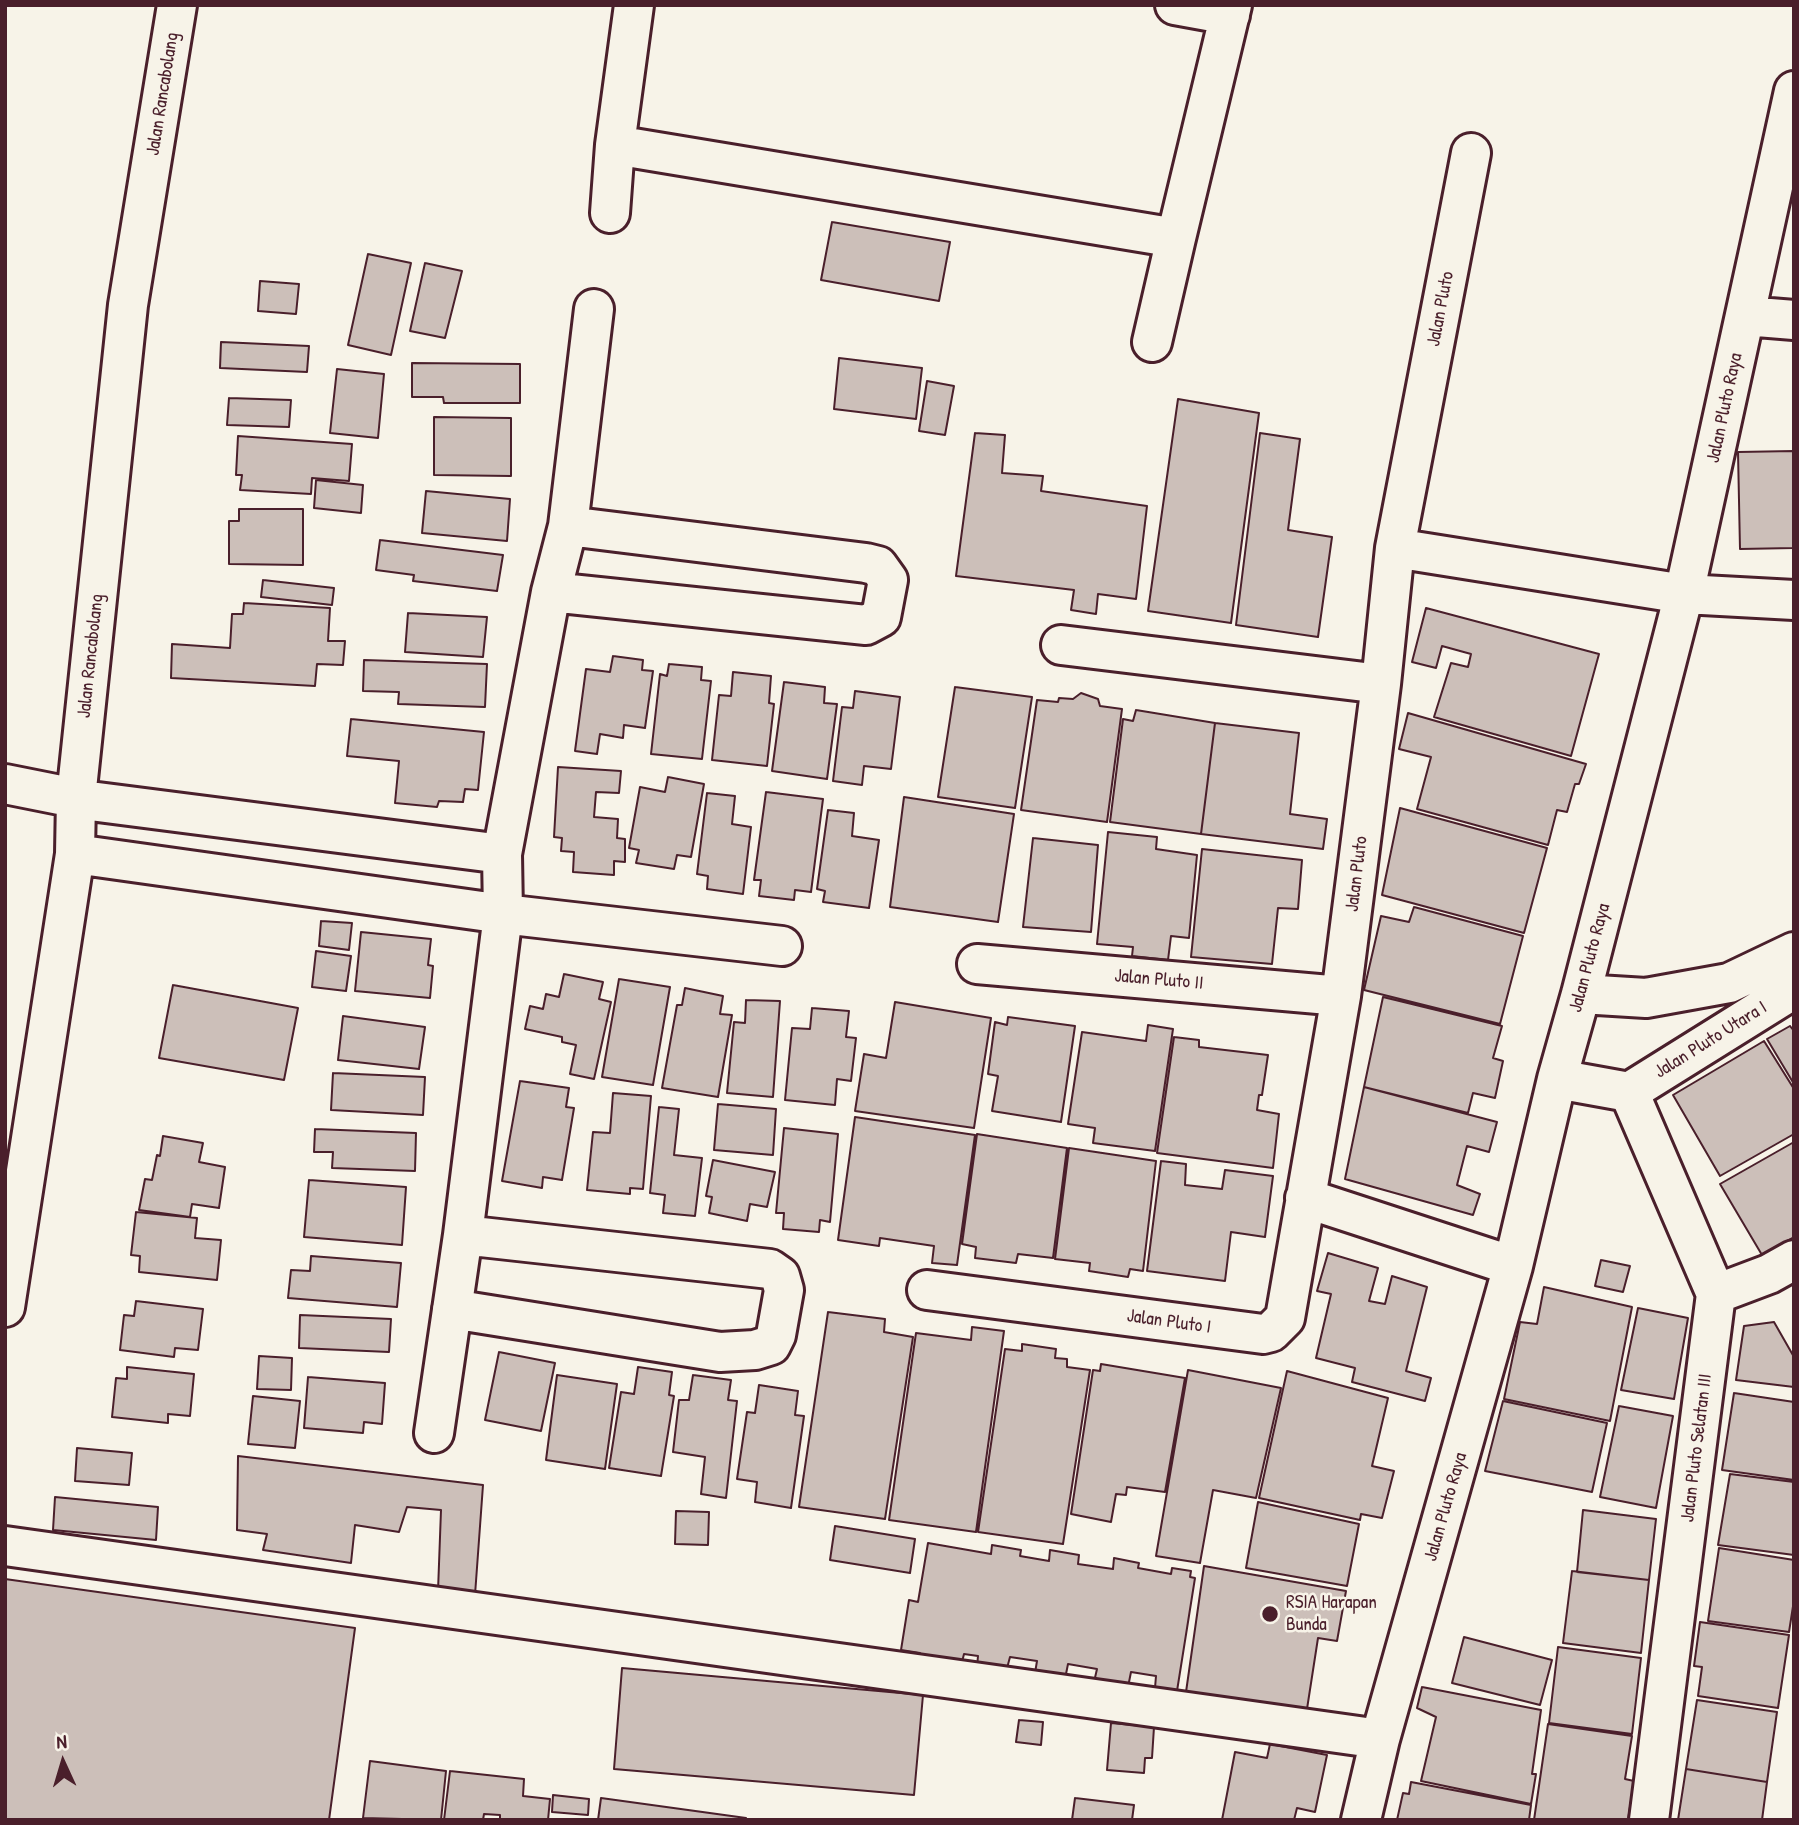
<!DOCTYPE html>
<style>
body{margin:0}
#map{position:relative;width:1799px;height:1825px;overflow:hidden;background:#f7f3e8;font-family:"Patrick Hand",sans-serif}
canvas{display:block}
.frame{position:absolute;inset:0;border:7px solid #4a1f2b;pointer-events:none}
.north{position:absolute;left:28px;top:1727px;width:70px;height:70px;-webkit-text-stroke:5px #f7f3e8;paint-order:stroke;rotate:356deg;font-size:19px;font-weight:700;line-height:28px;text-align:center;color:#4a1f2b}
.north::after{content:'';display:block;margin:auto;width:24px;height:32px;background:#4a1f2b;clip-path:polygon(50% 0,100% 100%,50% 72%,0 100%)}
</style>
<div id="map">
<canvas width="1799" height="1825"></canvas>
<div class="frame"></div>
<div class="north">N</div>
</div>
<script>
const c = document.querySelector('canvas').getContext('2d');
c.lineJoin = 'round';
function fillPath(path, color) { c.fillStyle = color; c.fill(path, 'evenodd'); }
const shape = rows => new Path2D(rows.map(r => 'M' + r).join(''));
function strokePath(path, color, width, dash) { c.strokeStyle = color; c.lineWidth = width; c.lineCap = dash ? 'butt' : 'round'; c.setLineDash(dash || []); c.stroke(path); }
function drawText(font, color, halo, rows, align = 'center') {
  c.font = font + ' "Patrick Hand",sans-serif'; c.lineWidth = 5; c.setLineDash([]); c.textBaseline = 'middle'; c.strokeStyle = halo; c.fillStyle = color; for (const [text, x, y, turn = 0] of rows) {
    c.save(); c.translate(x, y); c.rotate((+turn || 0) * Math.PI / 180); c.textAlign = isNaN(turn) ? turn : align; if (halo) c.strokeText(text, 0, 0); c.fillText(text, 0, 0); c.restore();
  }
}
const building = shape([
 [832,222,950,242,939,301,821,280,832,222],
 [368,254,411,263,391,355,348,345,368,254],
 [425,263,462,271,445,338,410,331,425,263],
 [260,281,299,284,296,314,258,311,260,281],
 [221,342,309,346,307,372,220,368,221,342],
 [839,358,922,368,916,419,834,409,839,358],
 [412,363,520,364,520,403,444,403,443,397,412,397,412,363],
 [337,369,384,374,378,438,330,433,337,369],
 [927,381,954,386,945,435,919,431,927,381],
 [229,398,291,400,289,427,227,425,229,398],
 [1178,399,1259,413,1231,623,1148,611,1178,399],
 [434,417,511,418,511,476,434,475,434,417],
 [975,433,1005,435,1002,473,1043,476,1041,491,1147,506,1136,599,1098,594,1096,614,1071,610,1074,590,956,576,975,433],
 [1260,433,1300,439,1288,530,1332,537,1318,637,1236,625,1260,433],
 [238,436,352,444,349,481,312,478,311,494,240,490,242,475,236,475,238,436],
 [1794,451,1794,548,1740,549,1738,452,1794,451],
 [316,480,363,485,361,513,314,508,316,480],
 [426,491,510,499,507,541,422,533,426,491],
 [239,509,303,509,303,565,229,564,229,521,239,521,239,509],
 [380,540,503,555,497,591,413,581,414,575,376,570,380,540],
 [263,580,334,588,332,605,261,597,263,580],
 [244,603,330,608,328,641,345,641,343,665,317,664,315,686,171,678,172,644,230,648,232,614,243,614,244,603],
 [1426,608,1599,654,1571,756,1434,717,1451,663,1468,667,1471,654,1442,646,1436,668,1412,662,1426,608],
 [408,613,487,617,483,657,405,652,408,613],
 [613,656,643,660,642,670,653,671,645,728,624,725,623,738,600,734,597,754,575,751,586,669,610,672,613,656],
 [364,660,487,664,485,707,398,704,399,692,363,691,364,660],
 [669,664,702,667,701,680,711,681,702,759,651,754,660,674,667,676,669,664],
 [733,672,771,676,769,703,774,704,767,766,712,760,719,695,731,696,733,672],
 [784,682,825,687,824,703,837,704,827,779,772,771,784,682],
 [955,687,1032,697,1015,808,938,797,955,687],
 [855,691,900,697,891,769,864,766,862,785,833,781,842,707,853,708,855,691],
 [1081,693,1098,699,1100,706,1122,709,1107,822,1021,810,1037,700,1058,702,1059,698,1073,699,1081,693],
 [1136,710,1215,723,1201,834,1110,822,1123,719,1133,721,1136,710],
 [1408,713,1586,764,1579,784,1575,784,1567,812,1557,810,1548,845,1417,809,1431,757,1399,749,1408,713],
 [351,719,484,732,478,790,465,789,463,802,439,801,437,807,395,803,399,761,347,756,351,719],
 [1215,723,1299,733,1290,814,1327,819,1323,849,1201,834,1215,723],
 [558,767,621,771,619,793,596,792,594,817,618,819,617,838,625,839,625,862,614,861,614,875,573,872,574,852,561,851,562,838,554,837,558,767],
 [668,777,704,784,691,857,677,855,674,869,636,863,639,850,629,848,640,787,665,792,668,777],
 [766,792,823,799,811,892,795,890,794,900,759,896,761,880,754,880,766,792],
 [707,793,735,796,732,824,751,827,743,894,707,889,708,876,697,874,707,793],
 [904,797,1014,814,998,922,890,907,904,797],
 [1400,808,1547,848,1524,933,1382,895,1400,808],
 [828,810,854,813,852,836,879,840,869,908,823,902,825,891,817,889,828,810],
 [1108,832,1157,837,1156,849,1197,855,1189,938,1171,936,1168,960,1132,956,1133,947,1097,944,1108,832],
 [1033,838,1098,845,1091,932,1023,927,1033,838],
 [1202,849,1302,860,1298,909,1278,908,1272,964,1191,957,1202,849],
 [1414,907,1523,936,1500,1024,1364,990,1381,916,1409,922,1414,907],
 [321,921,352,923,349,950,319,946,321,921],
 [361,932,431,939,428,965,433,966,430,998,355,991,361,932],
 [316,951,351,956,346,991,312,987,316,951],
 [564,974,603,982,599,999,611,1002,594,1079,570,1074,576,1045,562,1042,562,1037,525,1029,530,1006,543,1009,546,994,559,997,564,974],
 [619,979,670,987,653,1085,602,1077,619,979],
 [173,985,298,1008,284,1080,159,1058,173,985],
 [685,988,723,996,720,1014,732,1015,718,1097,662,1088,677,1005,682,1005,685,988],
 [1383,997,1502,1026,1493,1058,1503,1061,1495,1098,1473,1093,1468,1113,1364,1087,1383,997],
 [746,1000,780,1001,773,1097,727,1093,734,1022,745,1023,746,1000],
 [895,1002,991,1018,974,1128,855,1111,864,1054,886,1058,895,1002],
 [812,1008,849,1011,846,1037,856,1038,851,1081,837,1079,835,1105,785,1100,792,1028,810,1029,812,1008],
 [343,1016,425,1027,419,1069,338,1060,343,1016],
 [1008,1017,1075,1026,1061,1122,992,1111,998,1076,988,1074,995,1022,1007,1025,1008,1017],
 [1148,1025,1173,1029,1155,1151,1093,1143,1095,1128,1068,1124,1082,1032,1146,1041,1148,1025],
 [1790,1026,1794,1031,1794,1084,1767,1039,1790,1026],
 [1174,1037,1199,1040,1199,1047,1268,1055,1262,1095,1259,1095,1257,1110,1279,1114,1273,1168,1157,1153,1174,1037],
 [1764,1041,1794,1089,1794,1134,1720,1176,1673,1095,1764,1041],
 [333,1073,425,1077,423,1115,331,1110,333,1073],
 [520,1081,569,1088,566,1107,574,1108,562,1180,543,1177,542,1188,502,1181,520,1081],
 [1364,1087,1497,1122,1489,1152,1467,1146,1457,1185,1480,1194,1473,1215,1345,1179,1364,1087],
 [613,1093,651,1096,643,1189,630,1188,630,1194,587,1190,593,1132,610,1133,613,1093],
 [718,1104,776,1109,773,1155,714,1150,718,1104],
 [659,1107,679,1109,674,1155,702,1158,695,1216,663,1213,665,1195,650,1193,659,1107],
 [855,1117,975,1135,957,1265,932,1263,934,1246,880,1238,879,1246,838,1240,855,1117],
 [784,1128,838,1134,830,1222,820,1220,819,1232,783,1229,784,1213,776,1213,784,1128],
 [315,1129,416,1133,415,1171,332,1168,333,1152,314,1152,315,1129],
 [977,1134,1067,1148,1053,1258,1018,1254,1016,1263,975,1258,976,1247,962,1244,977,1134],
 [163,1136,203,1143,199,1162,225,1167,219,1208,192,1204,190,1217,139,1210,145,1179,152,1180,157,1155,160,1156,163,1136],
 [1794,1142,1794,1237,1762,1255,1720,1184,1794,1142],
 [1069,1148,1156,1161,1143,1271,1130,1269,1128,1277,1089,1271,1090,1263,1055,1259,1069,1148],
 [713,1160,775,1172,767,1207,750,1204,747,1221,709,1213,712,1197,706,1196,713,1160],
 [1161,1161,1186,1164,1185,1185,1222,1189,1225,1170,1273,1176,1265,1237,1231,1232,1225,1281,1147,1271,1161,1161],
 [309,1180,406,1187,402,1245,304,1237,309,1180],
 [136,1212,197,1218,195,1238,221,1240,217,1280,139,1272,140,1256,131,1255,136,1212],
 [1328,1253,1378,1268,1369,1301,1385,1304,1392,1276,1427,1287,1406,1371,1431,1378,1425,1401,1352,1382,1355,1368,1316,1358,1331,1294,1317,1291,1328,1253],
 [311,1256,401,1263,397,1307,288,1298,291,1270,310,1271,311,1256],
 [1601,1260,1630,1266,1623,1292,1595,1286,1601,1260],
 [1544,1287,1632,1307,1610,1421,1504,1399,1520,1322,1537,1324,1544,1287],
 [136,1301,203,1309,198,1350,175,1348,174,1357,120,1350,124,1315,134,1316,136,1301],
 [1638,1308,1688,1318,1674,1399,1621,1390,1638,1308],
 [828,1312,885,1319,884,1332,913,1337,885,1519,799,1507,828,1312],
 [300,1315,391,1319,389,1352,299,1348,300,1315],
 [1774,1322,1794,1357,1794,1387,1736,1380,1744,1326,1774,1322],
 [972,1327,1004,1331,976,1532,889,1520,916,1333,971,1340,972,1327],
 [1022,1344,1056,1349,1055,1358,1067,1359,1067,1367,1090,1370,1063,1544,978,1532,1005,1349,1022,1351,1022,1344],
 [499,1352,555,1363,541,1431,485,1420,499,1352],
 [259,1356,292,1358,291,1390,257,1389,259,1356],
 [1101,1364,1185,1378,1165,1492,1127,1487,1126,1495,1116,1494,1111,1522,1071,1514,1093,1370,1100,1371,1101,1364],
 [127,1367,194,1374,190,1416,168,1414,168,1423,112,1417,116,1378,127,1379,127,1367],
 [638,1367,672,1372,669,1395,674,1396,661,1476,609,1468,621,1392,634,1394,638,1367],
 [1188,1370,1281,1388,1256,1498,1213,1490,1200,1563,1156,1556,1188,1370],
 [1287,1371,1388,1398,1372,1466,1394,1471,1382,1518,1361,1514,1360,1520,1259,1498,1287,1371],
 [557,1375,617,1384,605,1469,546,1460,557,1375],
 [693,1375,731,1380,728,1400,737,1401,726,1498,701,1494,705,1457,673,1452,679,1400,689,1400,693,1375],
 [308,1377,385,1383,382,1424,364,1422,363,1433,304,1428,308,1377],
 [759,1385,798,1391,795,1415,804,1416,791,1508,755,1502,757,1482,737,1479,747,1412,755,1413,759,1385],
 [1734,1393,1794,1402,1794,1480,1722,1470,1734,1393],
 [253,1396,300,1401,295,1448,248,1444,253,1396],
 [1503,1401,1607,1423,1592,1492,1485,1471,1503,1401],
 [1619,1406,1673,1416,1656,1508,1600,1497,1619,1406],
 [77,1448,132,1453,129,1485,75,1481,77,1448],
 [238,1456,483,1485,475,1595,438,1591,441,1510,407,1507,399,1532,355,1525,351,1563,263,1550,267,1534,237,1530,238,1456],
 [1730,1474,1794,1482,1794,1555,1718,1545,1730,1474],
 [55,1497,158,1507,156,1540,53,1530,55,1497],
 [1258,1502,1359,1524,1347,1586,1246,1568,1258,1502],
 [1583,1510,1656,1519,1649,1580,1577,1572,1583,1510],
 [676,1511,709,1512,708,1545,675,1544,676,1511],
 [835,1526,915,1539,910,1573,830,1560,835,1526],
 [928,1543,991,1554,992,1545,1021,1550,1020,1556,1049,1561,1050,1550,1079,1555,1078,1564,1113,1569,1114,1558,1139,1563,1138,1568,1171,1574,1172,1568,1191,1571,1190,1577,1195,1578,1177,1691,1155,1688,1156,1676,1131,1672,1128,1687,1094,1682,1097,1669,1068,1664,1065,1679,1035,1673,1037,1661,1010,1657,1006,1672,977,1667,978,1656,964,1654,961,1666,919,1658,920,1653,901,1650,909,1600,918,1602,928,1543],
 [1719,1548,1794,1560,1794,1600,1789,1632,1708,1621,1719,1548],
 [1204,1566,1346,1591,1337,1641,1318,1638,1307,1709,1186,1692,1204,1566],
 [1572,1571,1649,1580,1641,1653,1563,1643,1572,1571],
 [5,1579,355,1628,329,1820,5,1820,5,1579],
 [1700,1622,1789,1635,1778,1708,1698,1696,1702,1667,1694,1666,1700,1622],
 [1464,1637,1552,1660,1540,1705,1452,1683,1464,1637],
 [1558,1647,1641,1658,1632,1734,1549,1723,1558,1647],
 [622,1668,923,1695,914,1795,614,1769,622,1668],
 [1422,1687,1541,1710,1532,1774,1536,1774,1531,1804,1421,1781,1436,1717,1417,1708,1422,1687],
 [1697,1700,1777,1712,1767,1782,1686,1769,1697,1700],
 [1019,1720,1043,1722,1041,1745,1016,1742,1019,1720],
 [1111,1723,1154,1727,1152,1758,1145,1758,1144,1773,1107,1770,1111,1723],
 [1548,1724,1632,1736,1625,1779,1634,1781,1628,1820,1534,1820,1548,1724],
 [1270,1744,1327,1755,1315,1812,1297,1808,1294,1820,1222,1820,1235,1752,1267,1758,1270,1744],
 [370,1761,446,1771,441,1820,363,1818,370,1761],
 [1686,1769,1767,1782,1762,1820,1678,1820,1686,1769],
 [450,1771,524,1779,523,1796,550,1799,548,1820,500,1820,500,1815,484,1814,483,1820,444,1820,450,1771],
 [1411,1782,1531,1805,1529,1820,1397,1820,1403,1793,1409,1794,1411,1782],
 [553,1795,589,1799,588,1815,552,1812,553,1795],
 [601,1798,746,1818,746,1820,598,1820,601,1798],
 [1075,1798,1134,1805,1132,1820,1072,1820,1075,1798]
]);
const minor = shape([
 [1175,5,1230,15],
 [615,145,1176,238,1232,5],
 [610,213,615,145,634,5],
 [1745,316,1794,320],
 [1152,342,1176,238],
 [1395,548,1684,594,1794,600],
 [551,592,866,625,881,617,888,580,878,566,866,563,568,526],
 [1061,645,1381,684],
 [5,784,90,801,502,854],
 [75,854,503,914,782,946],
 [977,964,1341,996],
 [1581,994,1646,998,1729,983,1794,952],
 [1557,1079,1629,1092],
 [1629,1092,1716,1294,1649,1820],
 [1629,1092,1794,989],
 [1305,1198,1513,1266],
 [927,1290,1263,1334,1271,1332,1285,1318,1341,996,1381,684,1395,548,1471,153],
 [1716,1294,1769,1274,1794,1260],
 [5,1307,75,854,76,798,128,305,177,5],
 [452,1309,720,1352,755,1350,771,1345,776,1335,784,1290,780,1276,770,1269,463,1235],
 [434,1433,463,1235,503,914,502,854,551,592,568,526,594,309],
 [5,1546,1380,1739],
 [1361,1820,1380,1739,1513,1266,1557,1079,1581,994,1684,594,1794,91]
]);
const markers = [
 [1270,1614,9,"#4a1f2b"]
];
const streetNames = [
 ["Jalan Rancabolang",163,94,-81],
 ["Jalan Pluto",1441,309,-79],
 ["Jalan Pluto Raya",1725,408,-78],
 ["Jalan Rancabolang",91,656,-84],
 ["Jalan Pluto",1357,874,-83],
 ["Jalan Pluto Raya",1590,958,-75],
 ["Jalan Pluto II",1159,980,5],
 ["Jalan Pluto Utara I",1711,1040,-32],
 ["Jalan Pluto I",1169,1322,8],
 ["Jalan Pluto Selatan III",1697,1448,-83],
 ["Jalan Pluto Raya",1446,1507,-74]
];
const poiNames = [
 ["RSIA Harapan",1286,1603],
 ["Bunda",1286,1625]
];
fillPath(building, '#ccbfb9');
strokePath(building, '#4a1f2b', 2);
strokePath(minor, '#4a1f2b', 44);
strokePath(minor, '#f7f3e8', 38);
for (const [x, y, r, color] of markers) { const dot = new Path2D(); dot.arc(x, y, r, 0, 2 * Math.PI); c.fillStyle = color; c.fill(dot); strokePath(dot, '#f7f3e8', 2.5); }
drawText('19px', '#4a1f2b', '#f7f3e8', streetNames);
drawText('19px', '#4a1f2b', '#f7f3e8', poiNames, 'left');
</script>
